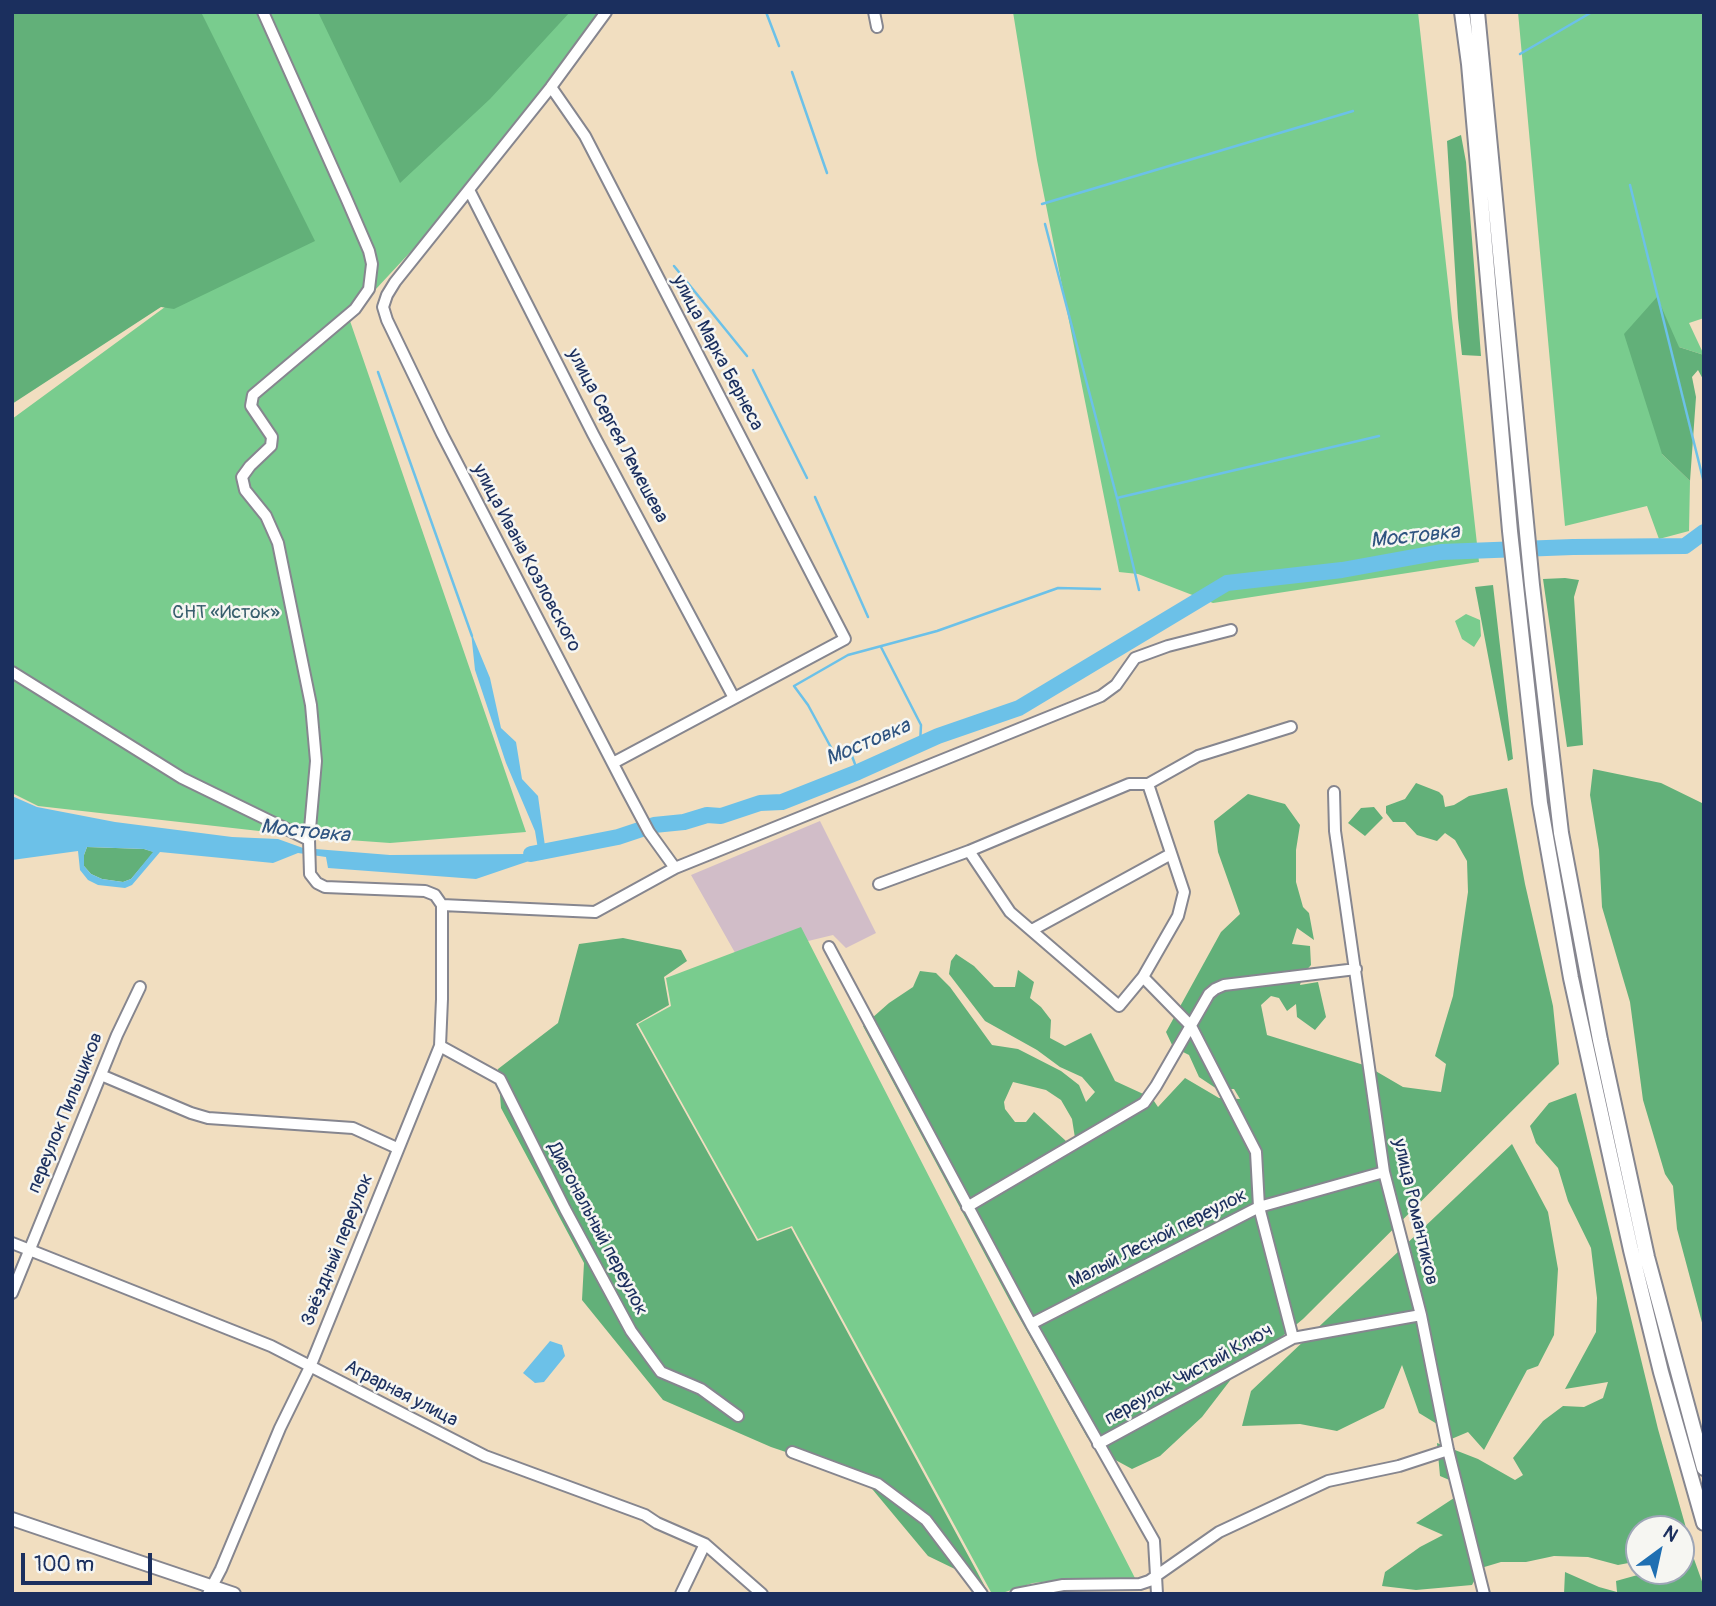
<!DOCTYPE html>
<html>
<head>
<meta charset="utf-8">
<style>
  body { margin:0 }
  #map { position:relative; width:1716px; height:1606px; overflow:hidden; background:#f1dec0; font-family:Pangolin,sans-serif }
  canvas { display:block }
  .frame { position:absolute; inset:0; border:14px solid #1b2f5e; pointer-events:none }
  .north { position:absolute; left:1625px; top:1515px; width:70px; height:70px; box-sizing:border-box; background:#f6f6f2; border:2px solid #9ea6b7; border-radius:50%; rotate:33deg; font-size:19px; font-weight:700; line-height:28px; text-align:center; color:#1b2f5e }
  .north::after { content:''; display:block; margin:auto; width:24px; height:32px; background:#1f6fb2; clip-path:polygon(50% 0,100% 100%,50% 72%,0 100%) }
  .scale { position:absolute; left:21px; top:1553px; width:131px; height:32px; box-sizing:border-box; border:4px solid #1b2f5e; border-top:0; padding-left:9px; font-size:21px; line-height:24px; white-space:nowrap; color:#1b2f5e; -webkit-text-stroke:5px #f6f6f2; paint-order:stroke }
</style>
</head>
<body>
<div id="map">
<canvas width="1716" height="1606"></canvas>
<div class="frame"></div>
<div class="north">N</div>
<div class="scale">100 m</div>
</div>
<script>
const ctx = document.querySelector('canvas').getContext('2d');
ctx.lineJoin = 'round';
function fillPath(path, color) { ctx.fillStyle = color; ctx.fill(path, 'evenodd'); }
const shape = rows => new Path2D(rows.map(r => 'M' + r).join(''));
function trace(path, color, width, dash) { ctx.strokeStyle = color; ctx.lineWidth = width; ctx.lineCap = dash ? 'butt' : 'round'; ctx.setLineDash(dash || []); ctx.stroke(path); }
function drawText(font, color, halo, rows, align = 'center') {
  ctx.font = font + ' Pangolin,sans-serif'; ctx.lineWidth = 5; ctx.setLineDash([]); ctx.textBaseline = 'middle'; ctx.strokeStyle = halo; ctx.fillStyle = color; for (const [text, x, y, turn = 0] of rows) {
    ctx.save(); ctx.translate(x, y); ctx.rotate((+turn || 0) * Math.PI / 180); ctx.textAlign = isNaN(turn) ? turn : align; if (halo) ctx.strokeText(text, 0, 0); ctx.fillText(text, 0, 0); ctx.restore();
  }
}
fillPath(shape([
  [820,821,876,933,846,948,833,935,738,958,691,875]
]), '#d1bdc8');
fillPath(shape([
  [167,12,601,12,556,76,442,218,349,318,526,832,390,843,321,838,38,806,12,793,12,419,165,307],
  [1013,12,1418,12,1479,562,1213,603,1138,574,1119,572,1037,160],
  [1518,12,1704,12,1704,318,1689,323,1704,355,1679,347,1662,454,1690,481,1689,531,1659,539,1647,506,1565,526],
  [1466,614,1480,620,1481,636,1474,647,1462,639,1455,621],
  [801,927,1136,1580,1069,1579,1033,1583,999,1594,992,1594,792,1226,758,1239,638,1024,671,1006,666,978]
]), '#79cc8e');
fillPath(shape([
  [12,12,201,12,315,241,174,309,161,307,12,404],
  [318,12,570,12,490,99,400,183],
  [1461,135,1466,162,1481,356,1462,355,1458,318,1447,141],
  [1657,297,1679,347,1704,355,1704,381,1698,370,1692,377,1696,397,1690,481,1662,454,1624,334],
  [1565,578,1579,580,1574,597,1583,745,1567,747,1543,579],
  [1493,585,1513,759,1508,761,1475,587],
  [1593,769,1661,783,1704,804,1704,1330,1677,1229,1673,1186,1665,1174,1643,1100,1630,1002,1602,907,1599,850,1590,795],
  [1416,783,1439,792,1443,796,1445,807,1454,805,1469,796,1507,788,1525,884,1553,1006,1559,1064,1303,1319,1232,1378,1202,1417,1160,1456,1132,1469,1097,1450,1087,1437,1012,1305,863,1026,889,1003,913,987,920,971,936,973,950,987,992,1045,1018,1049,1061,1071,1079,1085,1086,1102,1095,1092,1082,1077,1060,1067,1037,1050,985,1021,949,974,951,961,956,954,974,966,994,987,1015,987,1018,970,1034,982,1030,998,1041,1007,1051,1020,1050,1038,1065,1046,1091,1033,1115,1081,1152,1098,1158,1107,1185,1078,1219,1098,1240,1099,1234,1089,1217,1089,1199,1077,1189,1055,1173,1047,1166,1032,1221,932,1240,914,1218,852,1214,821,1248,794,1285,804,1300,825,1296,850,1296,882,1303,907,1309,913,1314,940,1297,928,1292,944,1310,946,1311,965,1303,974,1300,985,1318,982,1326,1017,1315,1030,1297,1017,1296,1004,1287,1011,1279,998,1271,996,1261,1005,1267,1035,1367,1066,1403,1087,1441,1092,1446,1064,1435,1056,1453,996,1468,892,1467,861,1455,840,1445,833,1437,841,1417,835,1405,822,1393,822,1386,813,1386,806,1405,799],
  [1013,1082,1046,1090,1061,1100,1072,1119,1075,1138,1066,1141,1034,1112,1026,1122,1015,1122,1005,1109,1004,1102],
  [1374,807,1383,818,1365,836,1348,823,1361,808],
  [87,847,144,849,154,852,131,879,123,882,102,879,91,874,84,866,84,855],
  [623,938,681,950,687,961,664,977,669,1005,636,1024,757,1241,791,1228,989,1594,973,1592,959,1571,928,1556,863,1478,771,1447,663,1400,582,1300,584,1263,501,1108,498,1069,558,1023,579,944],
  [1576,1093,1658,1429,1692,1549,1681,1551,1681,1529,1639,1529,1639,1561,1618,1565,1588,1557,1554,1556,1526,1562,1501,1562,1481,1568,1472,1585,1416,1590,1382,1586,1385,1572,1420,1547,1443,1535,1416,1523,1460,1494,1461,1485,1440,1476,1437,1443,1478,1459,1515,1480,1523,1475,1513,1458,1543,1421,1563,1406,1584,1407,1603,1398,1608,1382,1565,1389,1596,1332,1597,1298,1591,1248,1568,1201,1558,1168,1536,1143,1530,1126,1549,1103],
  [1512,1144,1548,1212,1558,1269,1554,1335,1538,1366,1527,1370,1484,1450,1468,1432,1449,1440,1437,1424,1419,1413,1402,1365,1384,1408,1337,1431,1300,1424,1242,1426,1251,1391],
  [1694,1559,1704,1587,1704,1594,1564,1594,1565,1572,1599,1587,1617,1592,1616,1581,1652,1571,1681,1571,1681,1563]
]), '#62b079');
fillPath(shape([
  [471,632,490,678,501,728,516,742,522,779,538,796,545,846,552,850,544,859,529,861,476,879,328,868,326,857,298,853,273,863,160,852,132,885,125,888,98,885,88,880,80,870,78,851,12,860,12,796,37,807,115,822,232,837,278,839,303,848,390,855,526,854,538,849,535,831,506,763,475,670],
  [87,847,144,849,153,852,131,879,123,882,102,879,91,874,84,866,84,855],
  [550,1341,562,1345,565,1356,544,1382,535,1383,523,1373]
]), '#6cc1e8');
trace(shape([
  [766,12,779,46],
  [1520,54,1592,12],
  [792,72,827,173],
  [1630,185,1704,483],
  [1042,204,1353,111],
  [1045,224,1117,498],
  [674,266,747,356],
  [753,370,807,478],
  [378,372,472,636],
  [815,497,868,617],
  [1139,590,1117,498,1379,436],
  [881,647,921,725,920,744],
  [858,772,850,751,834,753,808,705,794,686,848,655,937,631,1058,588,1100,589]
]), '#6cc1e8', 2.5);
trace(shape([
  [531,854,618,837,654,825,684,822,707,815,721,816,760,803,782,802,858,772,938,736,1019,708,1227,583,1342,570,1441,552,1573,547,1685,546,1704,532]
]), '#6cc1e8', 16);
const minor = shape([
  [263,12,347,200,369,251,372,264,369,289,355,309,253,395,251,406,272,437,271,446,250,466,242,477,245,490,266,516,278,543,311,705,316,761,309,840,310,874,317,883,325,887,425,891,435,895,442,905],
  [606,12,551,87,395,282,387,295,383,307,387,320,442,434,625,787,649,832,675,868],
  [874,12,877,27],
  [551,87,585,136,845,639,613,763],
  [469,190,593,434,734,698],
  [12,672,182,778,309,840],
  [1334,792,1335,831,1384,1172,1421,1315,1448,1450,1484,1594],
  [969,851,1010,912,1119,1006,1143,977,1178,916,1184,892,1148,784],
  [879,884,969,851,1129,784,1148,784,1198,756,1291,727],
  [442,905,595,912,675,868,1101,696,1116,685,1135,658,1168,646,1231,630],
  [1032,930,1171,854],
  [829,947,1031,1324,1154,1541,1156,1576,1149,1581,1140,1584,1063,1585,1016,1594],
  [1143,977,1191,1026,1256,1152,1259,1207,1293,1338],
  [440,1046,500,1079,565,1209,631,1331,661,1372,701,1389,738,1416],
  [101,1075,191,1113,208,1118,353,1128,397,1148],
  [967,1207,1144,1103,1156,1086,1209,994,1215,989,1224,985,1356,969],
  [12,1243,271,1346,485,1456,645,1515,657,1523,705,1544,762,1594],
  [12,1293,117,1035,140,987],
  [1031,1324,1259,1207,1384,1172],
  [1098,1444,1293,1338,1421,1315],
  [792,1452,878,1484,926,1520,982,1594],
  [208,1594,221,1569,280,1428,310,1367,440,1046,442,999,442,905],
  [681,1594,705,1544],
  [1157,1594,1156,1576,1219,1532,1328,1481,1399,1466,1448,1450]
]);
const major = shape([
  [12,1519,234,1594]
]);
const highway = shape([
  [1462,12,1469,64,1510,531,1540,803,1571,978,1631,1250,1661,1372,1704,1523],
  [1477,12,1532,585,1561,833,1600,1040,1647,1257,1704,1468]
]);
trace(minor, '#86868f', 14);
trace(major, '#86868f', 16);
trace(highway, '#86868f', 18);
trace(minor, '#fff', 10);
trace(major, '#fff', 12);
trace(highway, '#fff', 14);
drawText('19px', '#1b2f5e', '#f6f6f2', [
  ["улица Марка Бернеса",717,353,62],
  ["улица Сергея Лемешева",617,436,62],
  ["улица Ивана Козловского",526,558,62],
  ["переулок Пильщиков",66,1113,-68],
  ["улица Романтиков",1415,1212,77],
  ["Диагональный переулок",597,1229,62],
  ["Малый Лесной переулок",1158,1239,-27],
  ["Звёздный переулок",338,1250,-68],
  ["переулок Чистый Ключ",1189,1375,-29],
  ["Аграрная улица",401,1394,27]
]);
drawText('19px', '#375e6c', '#f6f6f2', [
  ["СНТ «Исток»",226,613]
]);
drawText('italic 21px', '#2f5480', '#f6f6f2', [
  ["Мостовка",1415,537,-6],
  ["Мостовка",868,743,-23],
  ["Мостовка",305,832,6]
]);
</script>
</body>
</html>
